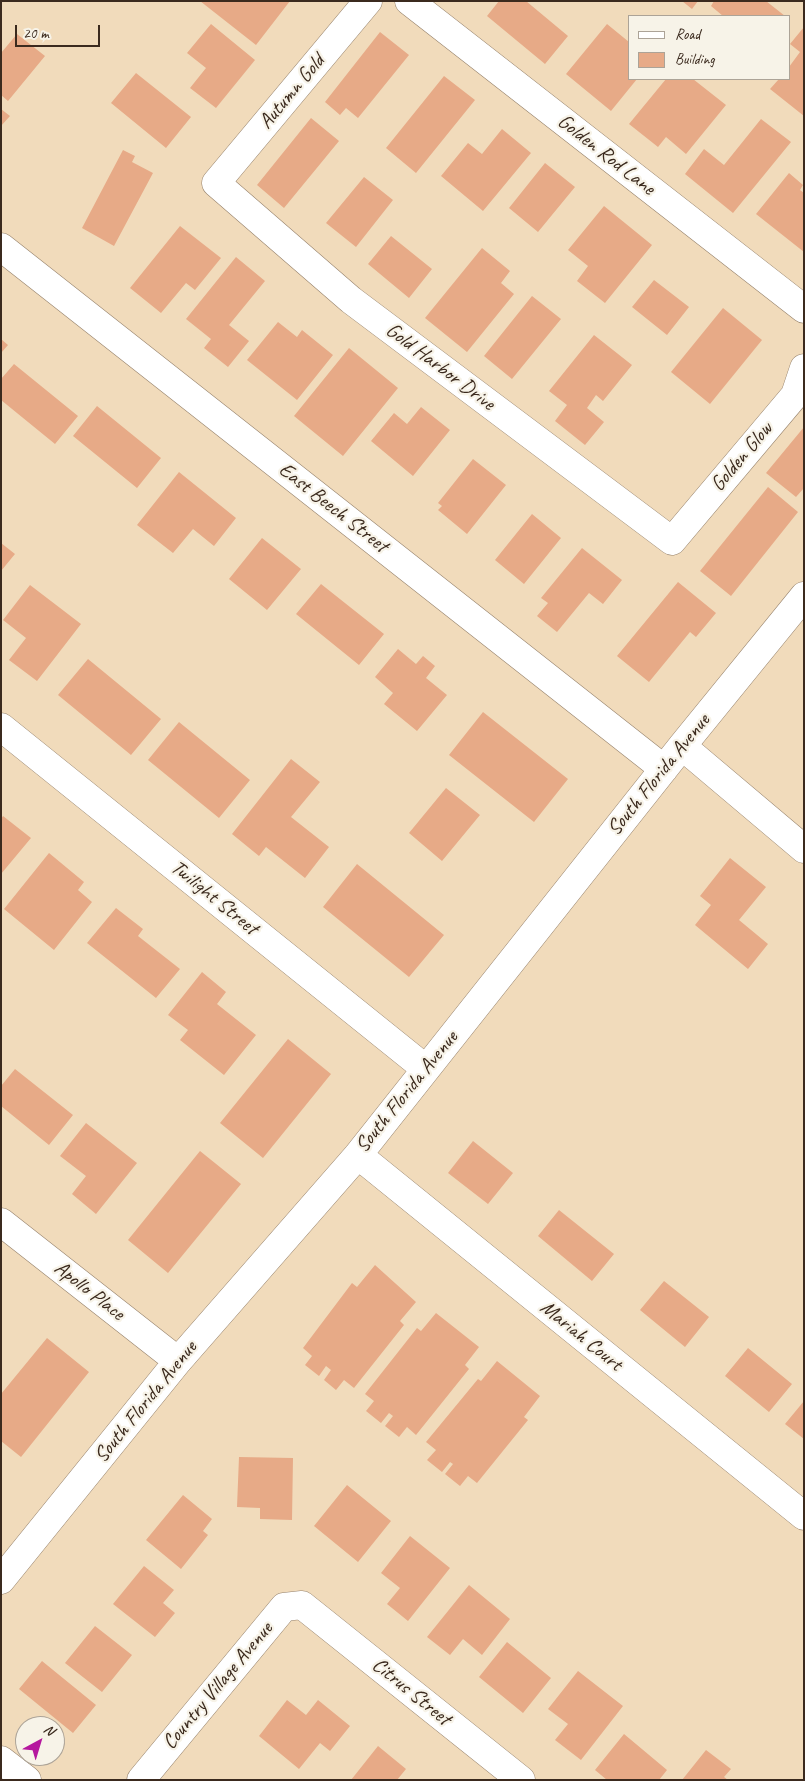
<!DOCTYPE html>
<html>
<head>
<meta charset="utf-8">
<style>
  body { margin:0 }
  #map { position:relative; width:805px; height:1781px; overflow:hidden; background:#f1dbbb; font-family:Caveat,sans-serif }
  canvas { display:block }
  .frame { position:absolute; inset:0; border:2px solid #3b2a1e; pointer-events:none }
  .legend { position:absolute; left:628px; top:15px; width:162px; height:65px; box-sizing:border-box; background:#f7f3e8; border:1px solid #aca397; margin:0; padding:6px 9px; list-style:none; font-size:15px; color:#3b2a1e }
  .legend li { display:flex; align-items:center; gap:10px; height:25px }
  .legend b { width:25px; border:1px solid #aca397 }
  .north { position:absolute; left:15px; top:1716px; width:50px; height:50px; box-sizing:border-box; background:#f7f3e8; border:1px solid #aca397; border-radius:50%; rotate:39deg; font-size:14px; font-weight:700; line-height:20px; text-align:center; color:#3b2a1e }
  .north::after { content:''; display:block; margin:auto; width:18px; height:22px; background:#b5179e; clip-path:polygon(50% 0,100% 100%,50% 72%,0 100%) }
  .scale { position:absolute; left:15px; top:25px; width:85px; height:22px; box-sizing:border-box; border:2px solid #3b2a1e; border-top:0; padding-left:6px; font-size:15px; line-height:18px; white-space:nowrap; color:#3b2a1e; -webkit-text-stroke:4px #f7f3e8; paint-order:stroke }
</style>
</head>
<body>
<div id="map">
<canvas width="805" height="1781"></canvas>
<div class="frame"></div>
<ul class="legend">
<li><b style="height:6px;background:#fff"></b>Road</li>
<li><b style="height:14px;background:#e7aa87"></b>Building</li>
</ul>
<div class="north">N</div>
<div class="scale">20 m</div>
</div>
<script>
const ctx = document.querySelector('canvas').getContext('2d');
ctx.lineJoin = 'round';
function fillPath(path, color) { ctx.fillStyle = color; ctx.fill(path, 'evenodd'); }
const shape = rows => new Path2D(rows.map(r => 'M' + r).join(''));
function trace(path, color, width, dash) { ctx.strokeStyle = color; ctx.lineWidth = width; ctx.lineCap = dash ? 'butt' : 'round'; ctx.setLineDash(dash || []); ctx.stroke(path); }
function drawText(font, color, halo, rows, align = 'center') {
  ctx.font = font + ' Caveat,sans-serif'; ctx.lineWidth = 4.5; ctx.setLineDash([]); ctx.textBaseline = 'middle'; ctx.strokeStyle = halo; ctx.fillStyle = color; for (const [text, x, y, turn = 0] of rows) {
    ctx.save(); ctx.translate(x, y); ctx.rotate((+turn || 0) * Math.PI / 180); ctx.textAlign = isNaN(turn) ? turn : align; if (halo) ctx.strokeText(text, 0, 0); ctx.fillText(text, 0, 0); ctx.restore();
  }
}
fillPath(shape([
  [200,1,290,1,256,45],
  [499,1,526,1,568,36,545,64,487,16],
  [682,1,698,1,692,9],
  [714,1,766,1,785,16,723,16,711,6],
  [211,24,255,60,216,108,190,88,206,68,187,53],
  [607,24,629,42,629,79,637,79,611,111,566,74],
  [804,27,804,116,770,89,779,79,789,79,789,67,800,52,790,44],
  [380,32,409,55,358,118,346,108,340,115,325,102],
  [17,34,45,56,8,101,1,95,1,53],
  [136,73,191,117,166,148,111,103],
  [444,76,475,100,416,173,386,148],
  [666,79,693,79,726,105,686,154,666,137,658,147,629,124],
  [1,109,10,116,1,126],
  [311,118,339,141,284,208,257,185],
  [761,119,791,142,733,213,685,174,704,149,724,165],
  [502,129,531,153,483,211,441,176,468,143,482,154],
  [123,150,135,156,132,162,153,173,114,246,82,228],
  [545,163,575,187,538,232,509,208],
  [789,173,803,185,800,190,804,193,804,252,756,214],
  [364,177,393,200,356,247,326,223],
  [604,206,652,245,605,303,577,281,588,266,568,250],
  [180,226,221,258,195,290,186,283,161,313,130,288],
  [391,236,432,269,409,298,368,264],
  [482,248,510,271,501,283,514,294,467,352,425,318],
  [236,257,265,281,229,325,249,341,228,367,204,348,211,339,186,319],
  [654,280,689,307,667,335,632,307],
  [532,296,561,319,512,379,484,356],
  [723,308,762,340,710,404,671,372],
  [278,322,297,337,302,330,333,355,297,400,247,360],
  [594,335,632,365,603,401,596,395,587,408,604,422,585,445,555,421,567,405,549,391],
  [1,339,8,345,1,353],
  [349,348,398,388,343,456,294,416],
  [14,364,78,416,55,444,1,400,1,379],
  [97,406,161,458,137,488,73,436],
  [421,407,450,430,413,476,371,441,394,413,407,424],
  [804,427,804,488,796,497,766,473],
  [473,459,506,485,467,534,438,510,442,506,438,503],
  [179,472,236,518,214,546,193,529,173,553,137,525],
  [768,487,798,512,731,596,700,571],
  [532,514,561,538,524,584,495,560],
  [262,538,301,569,267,610,229,579],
  [1,543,15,554,1,571],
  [582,548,622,580,603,604,589,593,557,632,537,616,548,603,541,598],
  [678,582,716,613,696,637,690,632,649,682,617,656],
  [321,584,384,634,359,665,296,614],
  [30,585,81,624,37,681,9,660,26,638,3,620],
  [398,649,416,664,423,656,435,666,426,678,447,695,417,731,384,704,393,693,375,677],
  [88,659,161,719,131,755,58,695],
  [483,712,568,779,534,822,449,755],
  [179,722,250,780,219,818,148,760],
  [291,759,320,782,291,817,329,847,305,878,266,847,259,856,232,834],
  [446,788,480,815,442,861,409,833],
  [3,816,31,838,1,874,1,819],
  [49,853,84,882,78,890,92,902,54,950,4,909],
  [730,858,766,887,739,920,768,944,748,969,695,925,711,905,700,896],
  [357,864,444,935,409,977,323,907],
  [116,908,143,929,138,936,180,969,156,998,87,943],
  [202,972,226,992,217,1004,256,1035,224,1075,180,1040,188,1030,168,1015],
  [288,1039,331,1074,263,1158,220,1123],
  [15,1069,73,1115,49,1145,1,1106,1,1086],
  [86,1123,137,1163,96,1214,72,1194,86,1176,60,1156],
  [473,1141,513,1173,488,1204,448,1173],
  [200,1151,241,1184,168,1273,128,1240],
  [559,1210,614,1254,592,1281,538,1236],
  [375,1265,416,1302,400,1321,404,1325,354,1388,344,1380,336,1390,324,1380,331,1370,326,1366,319,1376,305,1365,312,1356,303,1348,352,1283,357,1287],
  [664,1281,709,1317,685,1347,640,1310],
  [436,1313,479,1347,465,1365,469,1369,416,1435,407,1427,399,1437,385,1426,393,1416,389,1413,381,1423,366,1411,374,1401,365,1394,417,1328,421,1331],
  [47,1338,89,1372,21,1457,1,1441,1,1394],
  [748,1348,792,1384,769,1412,725,1376],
  [497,1361,540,1396,524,1417,528,1420,477,1483,468,1476,460,1486,445,1474,453,1464,450,1462,442,1472,427,1460,436,1450,426,1442,478,1379,481,1381],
  [804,1401,804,1439,785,1424],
  [239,1457,293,1458,292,1520,260,1519,260,1508,237,1507],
  [347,1485,391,1521,358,1562,314,1526],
  [183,1495,212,1519,203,1531,208,1535,181,1569,146,1540],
  [410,1536,450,1568,408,1621,387,1604,400,1588,381,1573],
  [144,1566,174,1590,163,1603,175,1613,155,1637,113,1604],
  [469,1585,510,1619,482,1655,463,1639,450,1655,427,1637],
  [95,1626,132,1655,102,1692,65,1663],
  [507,1642,551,1678,523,1713,479,1677],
  [42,1661,96,1705,73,1733,19,1689],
  [578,1671,623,1706,581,1760,555,1740,568,1724,548,1709],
  [287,1700,306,1715,318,1700,350,1726,330,1751,320,1743,299,1769,259,1736],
  [624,1734,667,1770,659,1780,607,1780,595,1770],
  [378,1746,406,1769,397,1780,351,1780],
  [706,1750,731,1769,724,1777,728,1780,682,1780]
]), '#e7aa87');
const minor = shape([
  [368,1,216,183,351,300,672,541,795,395,804,368],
  [409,1,804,309],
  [1,247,664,769],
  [1,727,426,1069],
  [682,746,804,849],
  [358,1155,804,1516],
  [1,1222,178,1361],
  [1,1580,178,1361,358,1155,682,746,804,596],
  [1,1760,27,1780],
  [141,1780,284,1607,302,1605,521,1780]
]);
trace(minor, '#96826c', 29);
trace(minor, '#fff', 28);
drawText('21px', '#3b2a1e', '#f7f3e8', [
  ["Autumn Gold",292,92,-50],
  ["Golden Rod Lane",606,155,38],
  ["Gold Harbor Drive",440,367,37],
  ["Golden Glow",742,457,-50],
  ["East Beech Street",333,508,38],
  ["South Florida Avenue",659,775,-51],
  ["Twilight Street",214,898,39],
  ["South Florida Avenue",407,1092,-51],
  ["Apollo Place",89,1291,38],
  ["Mariah Court",581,1336,39],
  ["South Florida Avenue",146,1402,-51],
  ["Country Village Avenue",218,1686,-50],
  ["Citrus Street",411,1692,39]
]);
</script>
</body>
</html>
